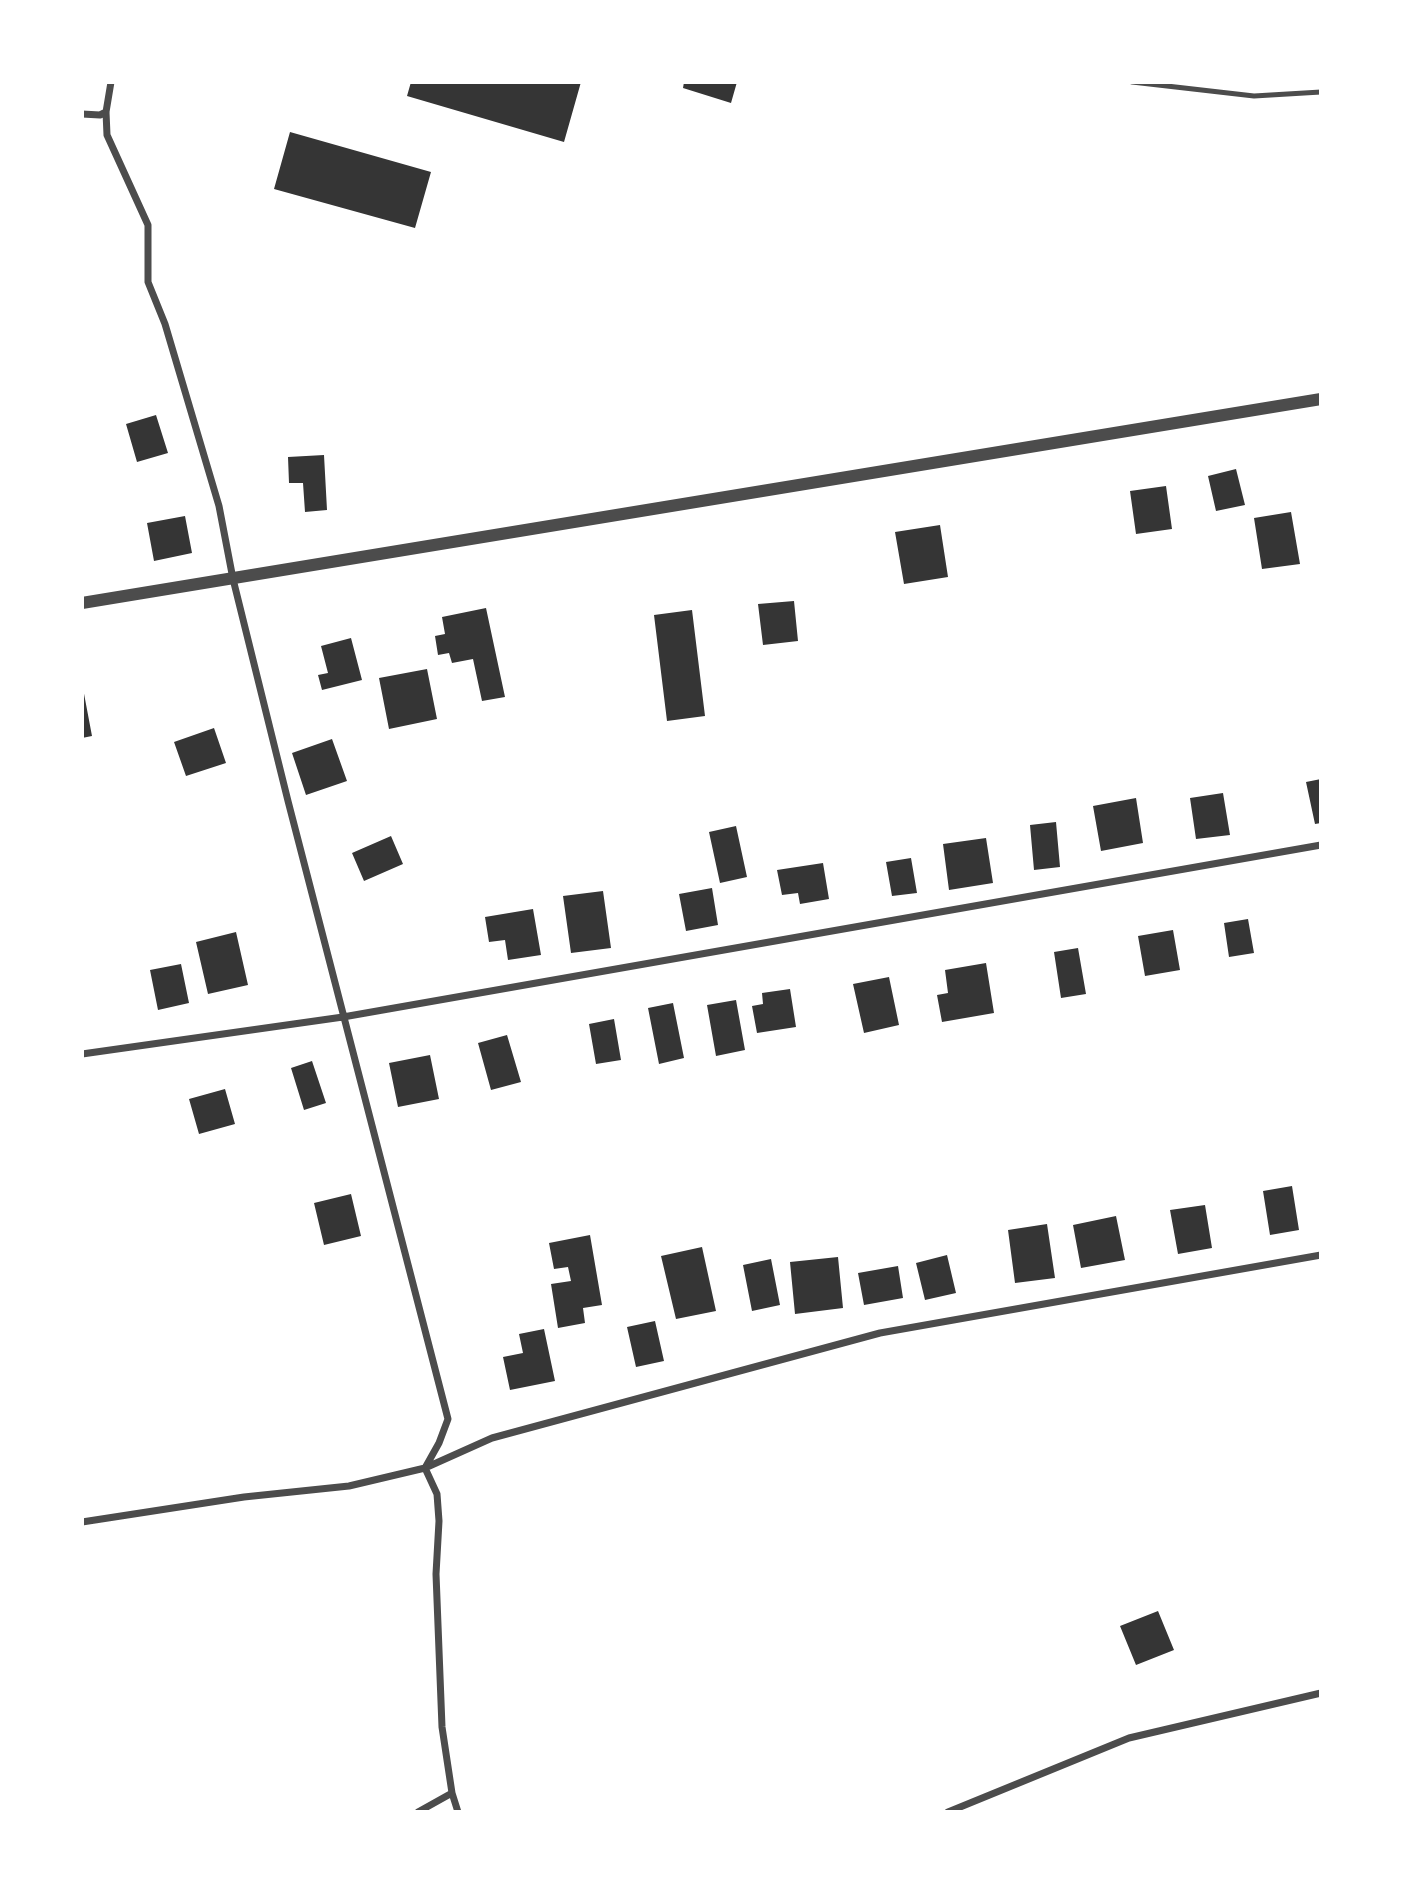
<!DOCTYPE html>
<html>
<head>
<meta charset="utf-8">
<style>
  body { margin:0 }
  #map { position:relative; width:1403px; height:1894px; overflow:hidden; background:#fff; font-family:"Open Sans",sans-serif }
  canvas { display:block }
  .frame { position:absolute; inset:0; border:84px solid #fff; pointer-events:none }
</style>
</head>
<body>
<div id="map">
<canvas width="1403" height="1894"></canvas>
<div class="frame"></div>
</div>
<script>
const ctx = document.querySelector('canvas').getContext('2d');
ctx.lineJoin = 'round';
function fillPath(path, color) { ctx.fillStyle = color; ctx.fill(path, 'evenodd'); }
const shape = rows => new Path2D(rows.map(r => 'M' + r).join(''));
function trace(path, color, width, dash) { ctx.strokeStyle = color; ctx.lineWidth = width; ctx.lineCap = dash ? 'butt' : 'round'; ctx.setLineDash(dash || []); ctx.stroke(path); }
fillPath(shape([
  [411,82,581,82,564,142,407,96],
  [684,82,737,82,731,103,683,88],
  [290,132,431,172,415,228,274,189],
  [156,415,168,453,137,462,126,424],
  [324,455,327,510,305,512,303,483,289,483,288,457],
  [1236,469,1245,505,1216,511,1208,476],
  [1166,486,1172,529,1136,534,1130,491],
  [1291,512,1300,564,1262,569,1254,518],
  [185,516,192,553,154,561,147,523],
  [940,525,948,577,904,584,895,532],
  [794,601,798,641,763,645,758,604],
  [486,608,505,697,482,701,473,659,452,663,449,653,438,655,435,636,445,634,442,617],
  [692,610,705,716,667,721,654,615],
  [351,638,362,680,322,690,318,675,328,673,321,646],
  [427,669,437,719,389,729,379,678],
  [82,683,92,736,82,738],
  [214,728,226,763,186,776,174,742],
  [332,739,347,781,306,795,292,753],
  [1321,779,1321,823,1315,824,1306,782],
  [1223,793,1230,835,1196,839,1190,798],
  [1136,798,1143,843,1101,851,1093,806],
  [1056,822,1060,867,1034,870,1030,825],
  [736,826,747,877,720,883,709,832],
  [391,836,403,864,364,881,352,853],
  [986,838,993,883,949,890,943,844],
  [911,858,917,893,892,896,886,862],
  [823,863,829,899,800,904,798,893,782,895,777,870],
  [712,888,718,925,686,931,679,894],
  [603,891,611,948,571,953,563,896],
  [533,909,541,955,508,960,505,940,489,942,485,917],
  [1248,919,1254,953,1229,957,1224,923],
  [1173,930,1180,970,1145,976,1138,936],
  [236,932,248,985,208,994,196,942],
  [1078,948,1086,994,1061,998,1054,952],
  [986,963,994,1013,942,1022,937,995,948,993,945,970],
  [181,964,189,1003,158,1010,150,970],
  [889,977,899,1025,864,1033,853,984],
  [790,989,796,1027,757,1033,752,1006,763,1004,762,993],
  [736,1000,745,1050,716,1056,707,1005],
  [673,1003,684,1058,659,1064,648,1008],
  [614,1019,621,1060,596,1064,589,1024],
  [507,1035,521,1082,491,1090,478,1043],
  [430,1055,439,1099,398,1107,389,1063],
  [312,1061,326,1103,304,1110,291,1068],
  [225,1089,235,1124,199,1134,189,1099],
  [1292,1186,1299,1230,1270,1235,1263,1191],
  [351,1194,361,1236,324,1245,314,1203],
  [1205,1205,1212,1248,1178,1254,1170,1210],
  [1116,1216,1125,1260,1081,1268,1073,1225],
  [1047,1224,1055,1278,1015,1283,1008,1230],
  [590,1235,602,1305,583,1308,585,1323,558,1328,551,1284,571,1281,568,1267,554,1269,549,1243],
  [702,1247,716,1311,676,1319,661,1256],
  [947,1255,956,1293,925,1300,916,1263],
  [838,1257,843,1308,795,1314,790,1262],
  [771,1259,780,1305,752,1311,743,1265],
  [898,1266,903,1298,864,1305,858,1273],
  [655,1321,664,1361,636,1367,627,1327],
  [544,1329,555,1381,510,1390,503,1357,523,1353,519,1334],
  [1158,1611,1174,1650,1136,1665,1120,1626]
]), '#353535');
trace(shape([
  [1132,82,1254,96,1321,92]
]), '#4c4c4c', 5);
trace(shape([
  [111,82,106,112,107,135,148,225,148,282,165,324,219,506,233,579,288,801,448,1419,439,1443,425,1468,437,1494,439,1521,436,1574,442,1727,452,1793,458,1812],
  [82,114,100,115,106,112],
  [82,1054,343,1017,1321,845],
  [82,1522,244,1497,349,1486,425,1468,492,1438,880,1333,1321,1255],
  [418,1812,452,1793],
  [948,1812,1129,1738,1321,1693]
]), '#4c4c4c', 7);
trace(shape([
  [82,603,1321,399]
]), '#4c4c4c', 12);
</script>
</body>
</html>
